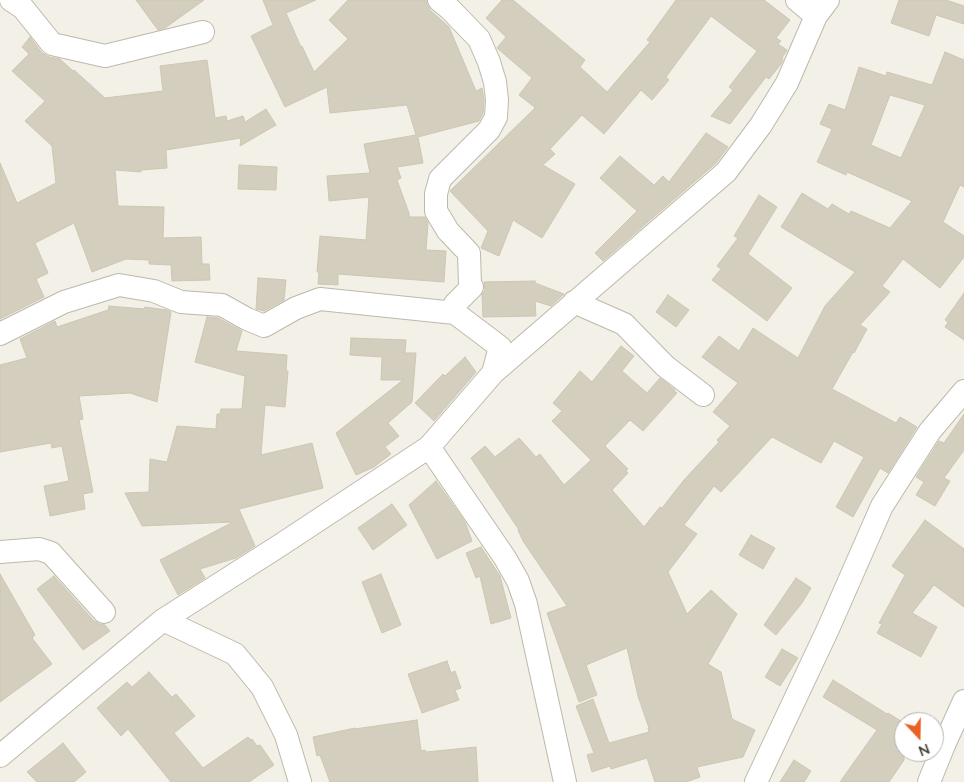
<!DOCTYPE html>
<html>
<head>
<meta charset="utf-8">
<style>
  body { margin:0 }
  #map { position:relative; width:964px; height:782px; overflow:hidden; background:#f2f0e7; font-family:Lato,sans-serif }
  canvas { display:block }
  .north { position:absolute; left:894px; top:712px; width:50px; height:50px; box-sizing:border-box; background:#fff; border:1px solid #b4b3af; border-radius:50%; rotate:159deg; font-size:14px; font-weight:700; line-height:20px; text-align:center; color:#444136 }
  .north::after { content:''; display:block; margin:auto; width:18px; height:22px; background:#eb6125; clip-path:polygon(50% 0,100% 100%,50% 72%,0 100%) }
</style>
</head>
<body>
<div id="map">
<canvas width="964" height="782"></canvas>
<div class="north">N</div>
</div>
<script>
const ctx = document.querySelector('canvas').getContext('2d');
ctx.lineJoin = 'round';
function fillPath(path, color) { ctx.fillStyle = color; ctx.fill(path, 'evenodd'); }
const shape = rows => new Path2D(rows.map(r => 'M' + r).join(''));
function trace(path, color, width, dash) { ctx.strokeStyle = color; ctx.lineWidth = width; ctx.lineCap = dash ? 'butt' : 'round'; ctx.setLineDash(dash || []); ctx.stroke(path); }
const building = shape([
  [136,0,204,0,165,28,158,30,136,0],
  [263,0,316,0,286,13,301,47,302,46,314,72,348,39,329,20,348,0,426,0,427,5,430,10,449,27,476,91,482,88,484,100,483,113,479,121,418,137,423,163,397,167,401,178,397,180,409,213,409,217,425,217,428,223,426,250,446,251,444,282,338,274,338,285,318,284,319,272,317,272,320,236,366,240,369,197,329,201,327,176,370,173,364,144,416,135,407,105,330,113,327,87,285,107,251,36,273,25,263,0],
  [502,0,513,0,585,60,580,67,607,92,650,42,647,40,676,0,764,0,790,20,776,38,781,41,778,44,787,50,782,58,783,59,781,64,769,79,766,77,730,124,711,116,733,90,729,87,757,51,711,16,666,77,669,80,652,100,641,90,604,134,582,115,550,149,555,154,543,165,575,184,542,238,513,220,499,256,481,248,488,231,450,191,535,108,534,107,535,106,533,106,519,95,532,78,497,48,506,37,486,18,502,0],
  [899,0,946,0,964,6,964,24,936,15,929,36,891,23,899,0],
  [30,37,42,53,49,57,60,59,73,71,74,70,105,98,163,91,160,66,207,60,215,118,226,116,227,121,243,116,245,122,266,109,276,125,240,146,241,138,166,150,167,168,141,170,141,172,115,170,118,206,164,207,163,238,201,237,202,264,209,264,210,280,172,281,171,265,149,264,149,260,126,259,92,272,74,223,35,243,48,273,36,279,44,297,0,319,0,163,17,203,56,183,52,146,25,121,45,101,12,71,29,54,22,47,30,37],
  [945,52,964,60,964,187,960,185,943,222,964,236,964,257,940,288,903,259,882,286,890,292,860,325,867,329,854,353,853,352,832,389,896,423,900,417,917,427,888,473,880,468,853,517,836,507,864,457,834,441,821,463,772,437,721,492,714,486,684,525,697,534,668,572,687,614,711,590,737,614,708,664,721,672,732,719,755,730,743,757,697,767,700,777,686,782,655,782,647,758,611,769,610,766,592,772,587,755,594,753,576,706,593,699,609,743,649,732,648,728,649,728,638,696,627,648,586,665,597,695,579,702,547,613,567,606,523,541,518,530,519,530,471,458,485,446,495,457,519,438,536,457,540,454,564,485,591,460,552,421,562,411,553,403,580,371,592,382,621,346,634,356,622,371,647,393,660,378,675,390,674,391,677,393,643,431,630,420,605,446,628,469,626,471,628,473,612,490,644,527,660,507,662,508,684,480,719,442,717,440,730,426,713,412,738,383,702,357,719,336,739,351,753,328,798,358,825,306,855,272,781,227,802,193,828,209,832,204,849,214,851,211,890,228,912,201,847,172,846,175,817,162,832,129,820,124,829,104,845,110,859,67,886,76,887,72,932,85,945,52],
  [890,95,925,105,901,158,871,145,890,95],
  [706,133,728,147,716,163,603,261,595,253,637,211,600,178,620,156,654,185,663,176,669,182,706,133],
  [239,165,277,167,276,190,238,189,239,165],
  [759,195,777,207,748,254,792,288,767,321,712,280,721,269,717,266,738,238,734,236,759,195],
  [258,278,286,280,284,300,264,311,256,309,258,278],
  [535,281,535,283,564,294,551,306,535,301,536,316,483,317,482,294,485,290,484,282,535,281],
  [964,293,964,340,945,327,948,322,945,320,964,293],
  [668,295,689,310,676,327,656,312,668,295],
  [109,306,144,309,145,307,167,310,171,312,157,402,130,393,79,396,83,419,79,420,93,492,83,494,85,509,50,516,44,486,69,481,62,446,52,448,51,443,0,452,0,365,27,358,20,339,55,321,57,327,108,310,109,306],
  [207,317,218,318,242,331,236,351,287,355,286,371,288,371,285,407,265,405,261,455,312,443,323,488,239,509,255,546,236,558,200,569,205,578,178,595,160,560,233,522,142,526,125,493,149,492,150,459,167,462,177,426,216,429,217,414,220,414,221,409,242,409,245,376,195,362,207,317],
  [351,338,406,340,405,353,416,353,412,402,388,423,399,436,385,447,391,454,374,467,356,475,336,433,403,380,381,380,382,357,350,355,351,338],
  [465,357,476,372,434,421,415,403,443,374,445,376,465,357],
  [964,414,964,450,944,478,950,481,935,506,916,495,924,482,916,477,939,441,944,443,964,414],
  [436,481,465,522,472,541,437,559,409,505,436,481],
  [392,504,407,525,373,550,358,528,392,504],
  [925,520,964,549,964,607,934,585,912,613,937,627,921,657,877,633,882,624,879,623,905,575,892,566,925,520],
  [751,535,775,548,763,569,739,555,751,535],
  [481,547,500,576,511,618,491,624,480,576,476,578,466,553,481,547],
  [0,574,35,635,32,638,52,664,0,702,0,574],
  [381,574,401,625,382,633,362,582,381,574],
  [54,576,94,621,99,624,105,625,110,631,83,650,37,589,54,576],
  [796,578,811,588,802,603,776,635,764,625,796,578],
  [782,649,798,658,780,686,765,677,782,649],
  [447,661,451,673,455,671,461,688,455,690,459,700,422,713,408,674,447,661],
  [149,672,172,697,176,694,195,716,174,733,203,768,248,737,251,740,252,739,257,746,260,745,274,765,249,782,171,782,128,729,121,736,97,708,127,682,132,687,149,672],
  [833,680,887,714,888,713,904,723,904,760,889,782,840,782,877,730,823,697,833,680],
  [417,720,421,751,425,750,426,752,476,747,478,782,330,782,320,755,317,756,313,737,355,728,355,729,417,720],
  [63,743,86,772,74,782,37,782,27,772,63,743],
  [794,760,811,771,804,782,780,782,794,760]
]);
fillPath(building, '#d3cebd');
trace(building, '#cdc6b1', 1);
const minor = shape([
  [11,0,23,8,52,44,105,56,203,32],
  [797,0,816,16],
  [574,302,624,324,665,366,703,395],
  [455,313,500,347,493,373],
  [0,334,64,302,119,285,154,291,181,302,222,305,247,319,264,326,296,308,320,299,455,313,455,304,472,287,470,285,469,253,448,231,436,211,436,194,440,179,489,130,496,117,497,100,495,82,489,62,479,39,450,9,439,0],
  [429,447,505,558,518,581,526,604,565,782],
  [0,552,39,549,51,553,104,612],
  [163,620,235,654,262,687,286,735,300,782],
  [0,756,163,620,279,546,429,447,493,373,726,172,761,125,787,83,816,16,828,0],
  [756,782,828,629,882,506,930,431,964,391],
  [929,782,944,745,964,701]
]);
trace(minor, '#bdb9aa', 24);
trace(minor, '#fff', 22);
</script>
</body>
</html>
